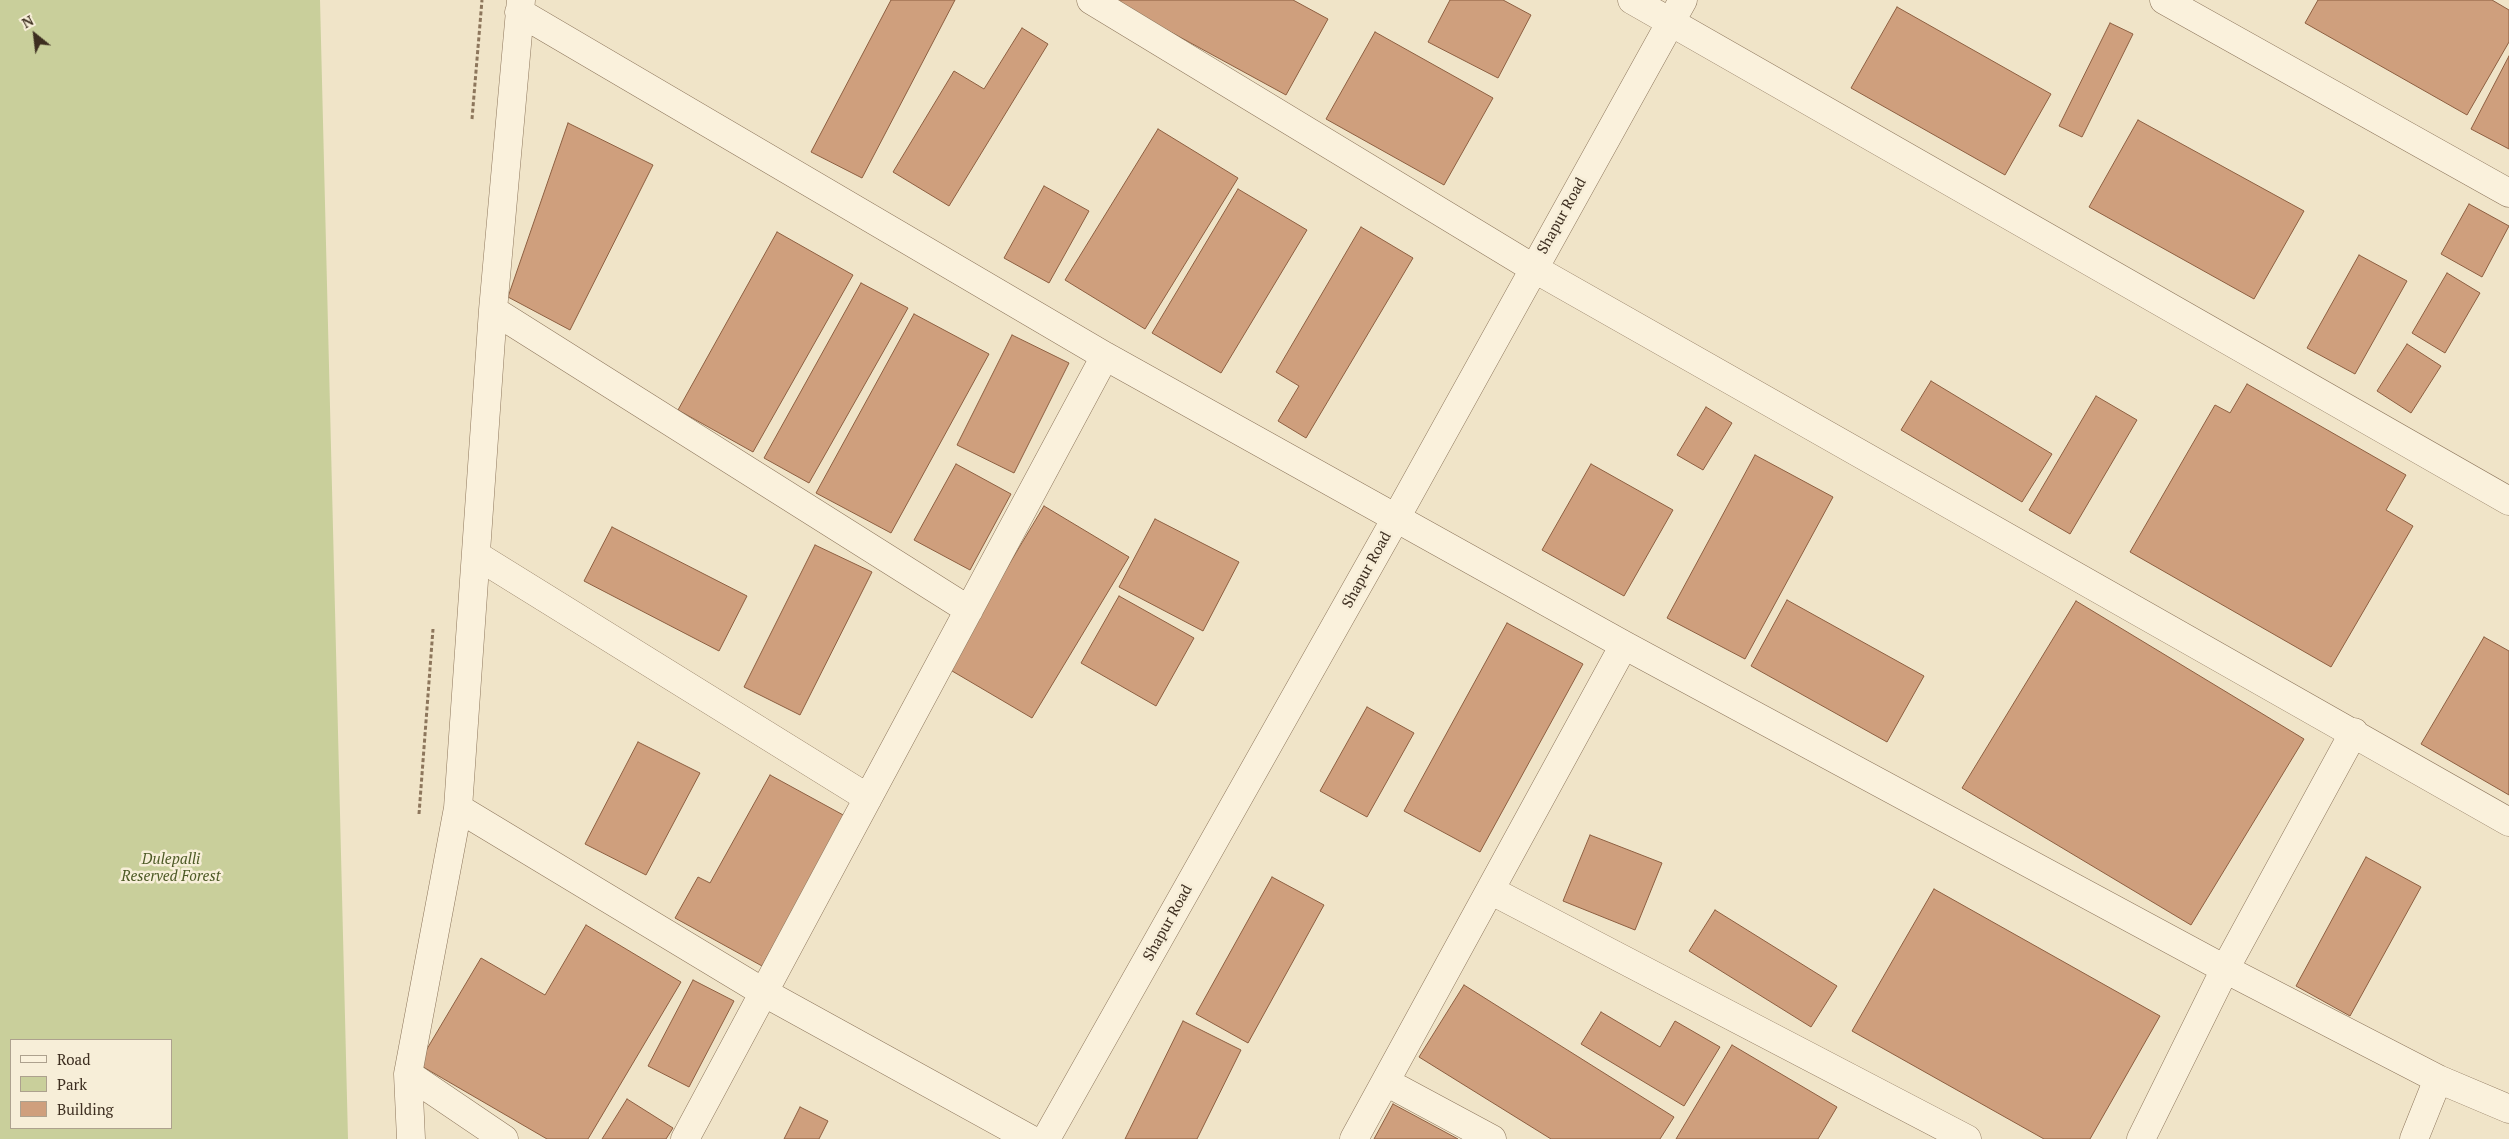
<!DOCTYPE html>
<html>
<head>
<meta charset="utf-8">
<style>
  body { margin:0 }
  #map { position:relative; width:2509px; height:1139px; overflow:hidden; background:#f0e4c8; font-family:"PT Serif",serif }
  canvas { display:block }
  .legend { position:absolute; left:10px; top:1039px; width:162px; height:90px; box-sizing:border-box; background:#f7eed8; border:1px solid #ada18e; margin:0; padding:6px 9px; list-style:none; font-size:15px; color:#3d2e20 }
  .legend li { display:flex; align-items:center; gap:10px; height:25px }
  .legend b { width:25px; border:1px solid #ada18e }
  .north { position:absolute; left:10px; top:10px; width:50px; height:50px; -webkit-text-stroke:4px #f7eed8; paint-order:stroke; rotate:331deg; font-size:14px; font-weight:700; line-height:20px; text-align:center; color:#3d2e20 }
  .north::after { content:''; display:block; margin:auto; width:18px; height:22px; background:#3d2e20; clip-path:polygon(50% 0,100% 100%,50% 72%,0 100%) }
</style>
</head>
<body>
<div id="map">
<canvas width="2509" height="1139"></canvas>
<ul class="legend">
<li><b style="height:6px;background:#faf1dc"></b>Road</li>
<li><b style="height:14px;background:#c9cf9b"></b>Park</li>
<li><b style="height:14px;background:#cf9f7d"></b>Building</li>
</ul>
<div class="north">N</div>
</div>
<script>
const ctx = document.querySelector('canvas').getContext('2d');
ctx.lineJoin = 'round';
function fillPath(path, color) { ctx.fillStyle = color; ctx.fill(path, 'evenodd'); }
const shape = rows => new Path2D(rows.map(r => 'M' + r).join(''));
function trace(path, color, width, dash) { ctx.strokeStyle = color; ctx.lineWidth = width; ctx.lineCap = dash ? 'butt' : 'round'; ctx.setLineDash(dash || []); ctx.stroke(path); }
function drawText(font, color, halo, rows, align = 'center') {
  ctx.font = font + ' "PT Serif",serif'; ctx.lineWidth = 5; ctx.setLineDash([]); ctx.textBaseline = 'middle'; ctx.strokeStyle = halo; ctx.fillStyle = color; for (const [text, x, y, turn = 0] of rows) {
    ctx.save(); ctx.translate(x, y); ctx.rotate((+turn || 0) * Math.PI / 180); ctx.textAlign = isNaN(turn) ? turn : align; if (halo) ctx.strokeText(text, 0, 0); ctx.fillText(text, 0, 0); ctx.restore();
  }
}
fillPath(shape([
  [0,0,320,0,348,1139,0,1139],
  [11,1040,171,1040,171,1128,11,1128]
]), '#c9cf9b');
const building = shape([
  [891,0,955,0,862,178,811,152,891,0],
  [1112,0,1293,0,1328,19,1286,95,1112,0],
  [1450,0,1503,0,1531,15,1498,78,1428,42,1450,0],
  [2318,0,2492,0,2509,10,2509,42,2467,115,2305,23,2318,0],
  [1897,7,2051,94,2005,175,1851,88,1897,7],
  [2110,23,2133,34,2082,137,2059,126,2110,23],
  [1022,28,1048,44,949,206,893,172,954,71,984,89,1022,28],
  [1375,32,1493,98,1444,185,1326,119,1375,32],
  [2509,56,2509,149,2471,129,2509,56],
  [2138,120,2304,211,2254,299,2089,207,2138,120],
  [568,123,653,165,570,330,508,297,568,123],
  [1158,129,1238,178,1145,329,1065,280,1158,129],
  [1044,186,1089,211,1049,283,1004,258,1044,186],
  [1238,189,1307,230,1221,373,1152,333,1238,189],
  [2469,204,2509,226,2482,277,2441,254,2469,204],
  [1361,227,1413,258,1306,438,1278,421,1299,386,1276,372,1361,227],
  [777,232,853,275,753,452,678,410,777,232],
  [2359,255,2407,281,2355,374,2307,348,2359,255],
  [2447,273,2480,293,2445,353,2412,333,2447,273],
  [861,283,908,308,809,483,764,458,861,283],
  [914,314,989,354,891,533,816,493,914,314],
  [1012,335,1069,363,1014,473,957,445,1012,335],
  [2407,344,2441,366,2411,413,2377,391,2407,344],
  [1931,381,2052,454,2022,502,1901,430,1931,381],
  [2247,384,2406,475,2386,510,2413,526,2331,667,2130,552,2215,405,2230,413,2247,384],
  [2096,396,2137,420,2070,534,2029,510,2096,396],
  [1706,407,1732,423,1703,470,1677,455,1706,407],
  [1755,455,1833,497,1745,659,1667,618,1755,455],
  [956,464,1011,494,970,570,914,540,956,464],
  [1591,464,1673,510,1624,596,1542,550,1591,464],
  [1044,506,1129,557,1032,718,947,668,1044,506],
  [1155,519,1239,562,1203,631,1119,587,1155,519],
  [612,527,747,596,719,651,584,581,612,527],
  [815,545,872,572,800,715,744,687,815,545],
  [1119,596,1194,638,1156,706,1081,663,1119,596],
  [1787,600,1924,676,1887,742,1751,666,1787,600],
  [2076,601,2304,739,2191,925,1962,788,2076,601],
  [1507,623,1583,664,1480,852,1404,811,1507,623],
  [2484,637,2509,651,2509,795,2421,744,2484,637],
  [1367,707,1414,733,1367,817,1320,791,1367,707],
  [638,742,700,773,646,875,585,844,638,742],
  [770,775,845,816,762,966,675,918,698,877,710,883,770,775],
  [1590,835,1662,863,1635,930,1563,901,1590,835],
  [2366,857,2421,887,2350,1016,2296,986,2366,857],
  [1272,877,1324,905,1248,1043,1196,1014,1272,877],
  [1934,889,2160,1016,2090,1139,2044,1139,1852,1031,1934,889],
  [1715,910,1837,986,1811,1027,1689,951,1715,910],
  [586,925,681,982,588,1139,547,1139,418,1064,481,958,545,995,586,925],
  [693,980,734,1001,689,1087,648,1066,693,980],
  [1464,985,1674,1117,1660,1139,1551,1139,1419,1057,1464,985],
  [1601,1012,1660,1047,1675,1021,1720,1047,1684,1106,1581,1044,1601,1012],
  [1183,1021,1241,1050,1197,1139,1125,1139,1183,1021],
  [1732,1045,1837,1107,1818,1139,1676,1139,1732,1045],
  [627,1099,673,1128,666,1139,602,1139,627,1099],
  [1393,1104,1458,1139,1374,1139,1393,1104],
  [800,1107,828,1121,819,1139,784,1139,800,1107]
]);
fillPath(building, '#cf9f7d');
trace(building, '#8d5f41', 1);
const minor = shape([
  [1091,0,1533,268,2509,822],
  [1632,0,2509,501],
  [2164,0,2509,193],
  [519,12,1105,356,1624,645,2225,969,2438,1079,2509,1109],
  [493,310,969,610],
  [476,555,868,798],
  [458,808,763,992,1030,1139],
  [1490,890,1967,1139],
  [408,1074,504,1139],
  [1386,1082,1492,1139],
  [411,1139,408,1074,458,808,493,310,521,0],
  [685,1139,1105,356],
  [1046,1139,1396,518,1683,0],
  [1354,1139,1624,645],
  [2141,1139,2225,969,2354,732],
  [2414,1139,2438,1079]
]);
trace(minor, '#8d765c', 29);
trace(shape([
  [472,119,482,0],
  [419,814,433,629]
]), '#8d765c', 3, [4, 2.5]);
trace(minor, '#faf1dc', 28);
drawText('15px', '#3d2e20', '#f7eed8', [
  ["Shapur Road",1562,216,-61],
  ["Shapur Road",1367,570,-61],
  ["Shapur Road",1168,923,-61]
]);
drawText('italic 15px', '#4d5a26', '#f7eed8', [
  ["Dulepalli",171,860],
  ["Reserved Forest",171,877]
]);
</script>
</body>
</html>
